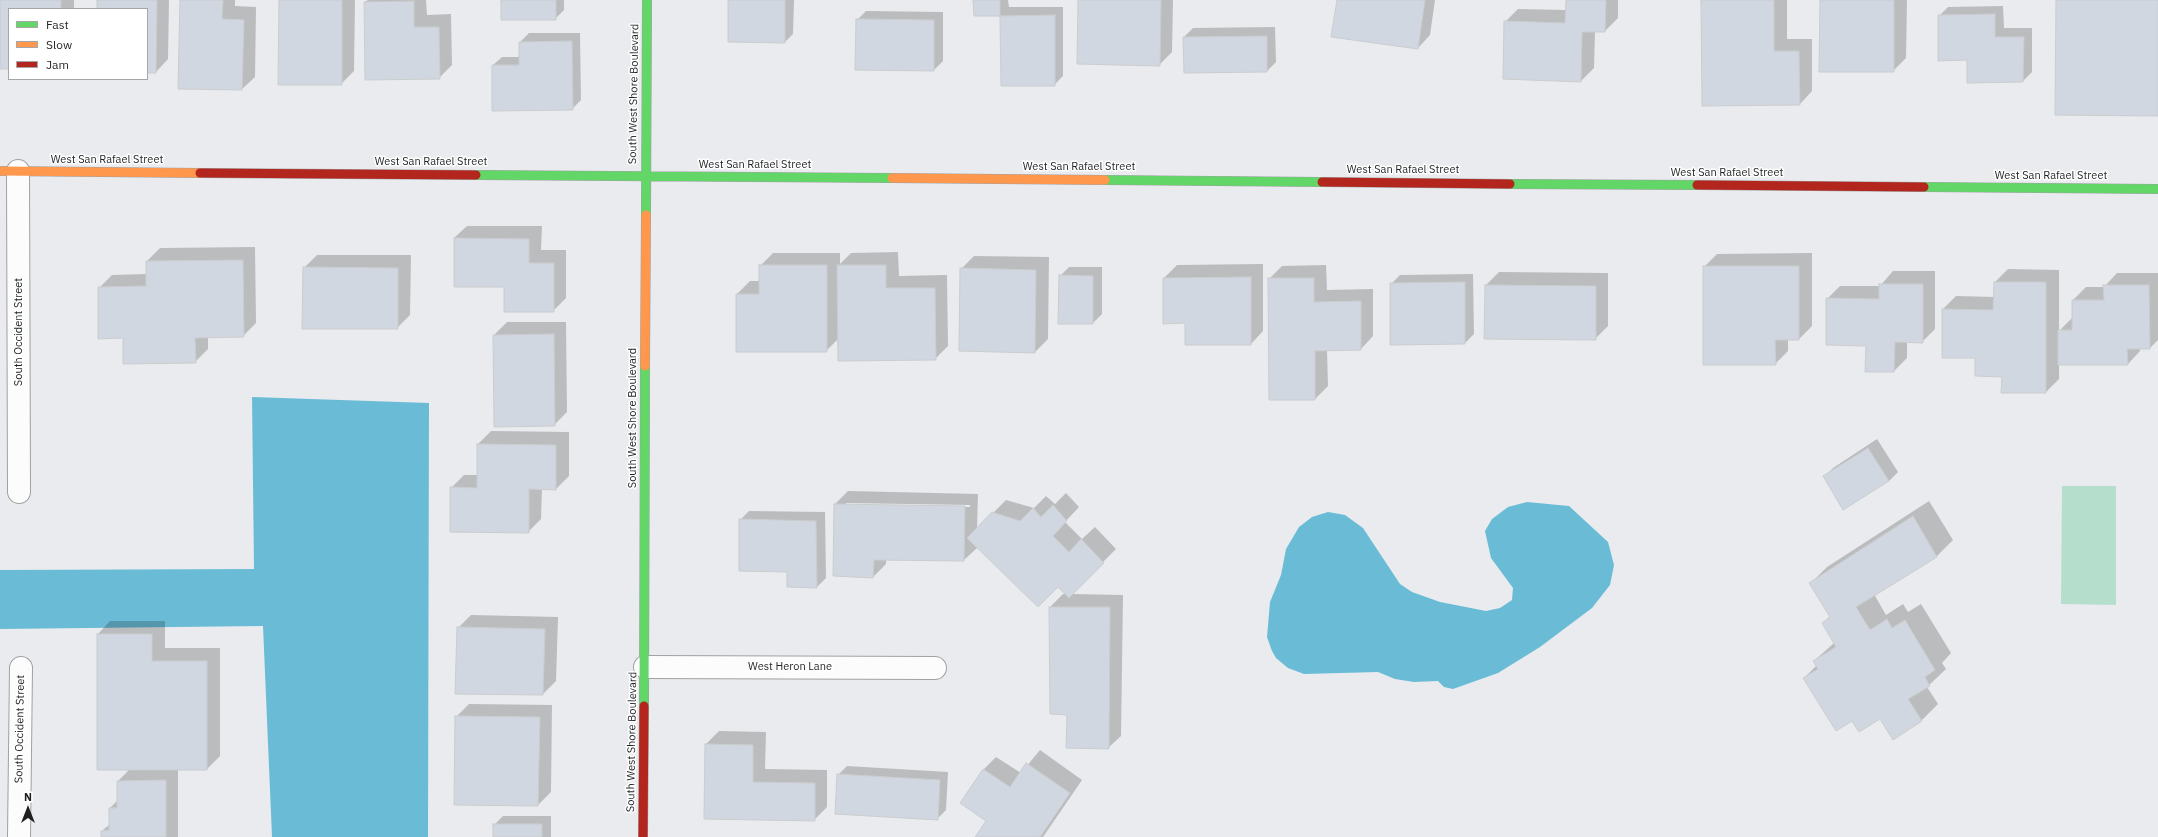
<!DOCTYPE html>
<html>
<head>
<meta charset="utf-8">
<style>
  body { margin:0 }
  #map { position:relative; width:2158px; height:837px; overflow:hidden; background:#e9ebee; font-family:"IBM Plex Sans",sans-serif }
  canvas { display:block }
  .legend { position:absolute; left:8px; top:8px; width:140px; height:72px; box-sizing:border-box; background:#fff; border:1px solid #a5a6a7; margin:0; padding:5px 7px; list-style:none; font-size:12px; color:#1e2022 }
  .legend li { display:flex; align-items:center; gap:8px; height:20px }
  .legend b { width:20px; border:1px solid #a5a6a7 }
  .north { position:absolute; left:8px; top:789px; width:40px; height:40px; -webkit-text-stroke:3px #fff; paint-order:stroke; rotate:0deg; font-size:11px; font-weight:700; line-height:16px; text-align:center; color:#1e2022 }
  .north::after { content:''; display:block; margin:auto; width:14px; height:18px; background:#1e2022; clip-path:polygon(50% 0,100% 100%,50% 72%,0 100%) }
</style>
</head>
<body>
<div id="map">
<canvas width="2158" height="837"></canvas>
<ul class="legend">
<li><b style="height:5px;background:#63d668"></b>Fast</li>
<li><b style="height:5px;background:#ff974d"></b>Slow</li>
<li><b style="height:5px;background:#b3261e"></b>Jam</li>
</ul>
<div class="north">N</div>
</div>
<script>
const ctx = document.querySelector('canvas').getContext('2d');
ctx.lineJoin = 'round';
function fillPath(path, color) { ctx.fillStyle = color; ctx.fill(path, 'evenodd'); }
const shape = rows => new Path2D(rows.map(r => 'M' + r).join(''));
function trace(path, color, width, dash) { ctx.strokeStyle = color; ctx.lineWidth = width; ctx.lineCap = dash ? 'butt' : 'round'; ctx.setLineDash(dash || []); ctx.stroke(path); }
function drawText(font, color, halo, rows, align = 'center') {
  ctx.font = font + ' "IBM Plex Sans",sans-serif'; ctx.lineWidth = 3; ctx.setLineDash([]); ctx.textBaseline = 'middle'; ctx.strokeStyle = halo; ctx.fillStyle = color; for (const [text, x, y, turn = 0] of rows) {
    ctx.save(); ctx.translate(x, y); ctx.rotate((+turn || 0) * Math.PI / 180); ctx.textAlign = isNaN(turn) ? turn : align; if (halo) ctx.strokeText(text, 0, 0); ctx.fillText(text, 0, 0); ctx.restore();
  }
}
fillPath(shape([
  [2062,486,2116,486,2116,605,2061,604]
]), '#b6decc');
fillPath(shape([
  [252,397,429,403,428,837,272,837,263,626,0,629,0,570,254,569],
  [1527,502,1569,506,1608,542,1614,565,1610,585,1592,608,1540,647,1498,673,1453,689,1444,687,1438,681,1414,682,1395,679,1378,672,1304,674,1288,668,1276,658,1272,651,1267,637,1270,602,1281,575,1286,549,1299,527,1312,517,1328,512,1345,515,1363,528,1400,584,1412,592,1440,602,1486,611,1500,608,1512,600,1513,588,1491,558,1485,531,1492,519,1508,507]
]), '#6abcd6');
fillPath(shape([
  [0,0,74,0,74,9,9,9,9,68,0,68],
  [98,0,169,0,168,59,156,72,147,72,147,9,98,9],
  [181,0,235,0,235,6,256,7,255,77,242,89],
  [280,0,355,0,354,71,341,84],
  [368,0,426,0,427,15,451,14,452,65,439,78,365,2],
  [502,0,564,0,564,10,555,19],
  [729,0,794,0,793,34,785,42],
  [974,0,1008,0,1009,7,1063,7,1063,76,1054,85,1002,85,1001,15,975,15],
  [1079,0,1173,0,1172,52,1159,65],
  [1338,0,1435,0,1430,35,1418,48],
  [1567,0,1618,0,1618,18,1605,31,1595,31,1594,68,1581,81,1505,22,1518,9,1566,10],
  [1702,0,1787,0,1787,39,1812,39,1812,91,1800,104],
  [1821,0,1907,0,1906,58,1893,71],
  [2003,6,2004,28,2032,28,2032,72,2023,81,1968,59,1939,16,1948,7],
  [866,11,943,12,943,61,934,70,857,20],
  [1275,27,1276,62,1267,71,1184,37,1193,28],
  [529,33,580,33,581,100,572,109,493,65,502,57,520,57,520,42],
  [467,226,542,226,541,250,566,250,566,298,553,311,505,286,454,238],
  [255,247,256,323,243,336,208,336,208,349,195,362,124,337,99,288,112,275,147,274,147,261,160,248],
  [898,252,899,276,947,275,948,346,935,359,839,338,826,351,737,294,750,281,760,281,760,266,773,253,840,253,840,264,851,253],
  [1812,253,1812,326,1799,339,1788,339,1788,351,1775,364,1704,267,1717,254],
  [317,255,411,255,410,315,397,328,304,268],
  [974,256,1049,257,1048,339,1035,352,961,269],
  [1263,264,1263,331,1251,344,1186,322,1164,278,1177,265],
  [1326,265,1327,290,1373,289,1373,336,1361,349,1327,350,1328,386,1315,399,1269,279,1282,266],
  [1069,267,1102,267,1102,314,1093,323,1060,276],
  [2008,269,2059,270,2059,331,2072,318,2073,300,2086,287,2104,287,2117,273,2158,273,2158,340,2150,348,2140,348,2140,351,2128,364,2059,364,2059,379,2046,392,2002,392,2003,376,1976,357,1943,309,1956,296,1995,297,1995,282],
  [1893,271,1935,271,1935,329,1922,342,1907,341,1907,358,1894,371,1867,345,1827,299,1840,286,1880,286],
  [1499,272,1608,273,1608,326,1595,339,1485,338,1486,285],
  [1473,274,1474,334,1465,343,1391,284,1400,275],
  [507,322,566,322,567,412,554,425,494,335],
  [491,431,569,432,569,476,556,489,542,488,541,519,528,532,451,488,464,475,478,475,478,444],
  [1877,439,1898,472,1889,481,1824,477,1833,468],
  [848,491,978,494,977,529,1006,500,1034,508,1046,496,1055,504,1066,493,1079,507,1065,522,1082,539,1095,527,1116,549,1071,594,1123,595,1121,736,1108,748,1068,714,1050,607,1063,594,1067,594,1058,586,978,547,964,560,886,559,886,564,873,577,835,504],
  [846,503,970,505,970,507,846,505],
  [1929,501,1953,540,1937,556,1874,594,1886,615,1903,604,1908,612,1921,604,1951,653,1942,663,1946,669,1927,687,1938,704,1922,720,1880,717,1853,720,1804,678,1817,665,1814,661,1834,643,1823,623,1830,616,1811,583,1827,567],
  [749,511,825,512,826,578,817,587,788,571,740,520],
  [471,615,558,617,556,681,543,694,458,628],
  [110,621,165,621,165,648,220,648,220,756,207,769,178,769,178,837,102,837,102,831,110,824,110,808,118,800,118,781,130,769,98,634],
  [469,704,552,705,551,792,538,805,455,804,456,717],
  [719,731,766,732,765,769,827,770,827,807,814,820,705,818,706,744],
  [1040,750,1082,780,1043,837,976,837,988,821,984,769,996,757,1021,773],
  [847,766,948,772,946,810,937,819,838,775],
  [503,816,551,816,551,837,494,837,494,825]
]), '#0003');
const building = shape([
  [0,0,61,0,61,9,9,9,9,69,0,69,0,0],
  [97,0,157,0,156,73,147,73,147,9,97,9,97,0],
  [180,0,223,0,222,19,244,20,242,90,178,89,180,0],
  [279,0,342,0,342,85,278,85,279,0],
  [501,0,556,0,556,20,501,20,501,0],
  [728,0,785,0,785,43,728,42,728,0],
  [973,0,1000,0,1000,16,974,16,973,0],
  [1078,0,1161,0,1160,66,1077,64,1078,0],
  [1337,0,1425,0,1418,49,1331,37,1337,0],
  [1566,0,1606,0,1605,32,1582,32,1581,82,1503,79,1504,21,1565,23,1566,0],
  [1701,0,1774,0,1774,51,1799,51,1800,105,1702,106,1701,0],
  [1820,0,1894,0,1894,72,1819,72,1820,0],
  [2056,0,2158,0,2158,116,2055,115,2056,0],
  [414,1,414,27,439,27,440,79,365,80,364,2,414,1],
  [1995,14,1995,37,2024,37,2023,82,1967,83,1967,60,1938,61,1938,15,1995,14],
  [1055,15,1055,86,1001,86,1000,16,1055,15],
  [856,19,934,20,934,71,855,70,856,19],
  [1267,36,1267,72,1184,73,1183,37,1267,36],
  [572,41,573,110,492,111,492,65,519,65,519,42,572,41],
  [454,238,529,239,529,263,554,263,554,312,504,312,504,287,454,287,454,238],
  [243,260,244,337,195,338,196,363,123,364,123,338,98,339,98,287,146,286,146,261,243,260],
  [759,265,827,265,827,352,736,352,736,294,759,294,759,265],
  [837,265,886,265,886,288,935,288,936,360,838,361,837,265],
  [1703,266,1799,266,1799,340,1775,340,1776,365,1703,365,1703,266],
  [303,267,398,268,398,329,302,329,303,267],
  [960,268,1036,270,1035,353,959,351,960,268],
  [1059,275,1093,276,1093,324,1058,324,1059,275],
  [1251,277,1251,345,1185,345,1185,323,1163,324,1163,278,1251,277],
  [1268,278,1314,278,1314,302,1361,301,1361,350,1315,351,1315,400,1269,400,1268,278],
  [1465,282,1465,344,1390,345,1390,283,1465,282],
  [1994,282,2046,282,2046,393,2001,393,2002,377,1975,376,1975,358,1942,358,1942,309,1993,310,1994,282],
  [1879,284,1923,284,1923,343,1895,342,1894,372,1865,372,1866,346,1826,345,1826,298,1879,299,1879,284],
  [1485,285,1596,286,1596,340,1484,339,1485,285],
  [2103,285,2149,285,2150,349,2127,349,2128,365,2058,365,2058,330,2072,330,2072,300,2104,300,2103,285],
  [554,334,555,426,494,427,493,335,554,334],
  [477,444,556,445,556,490,529,489,529,533,450,532,450,487,477,488,477,444],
  [1868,448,1889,481,1843,510,1823,476,1868,448],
  [834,504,965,506,964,561,874,560,873,578,833,576,834,504],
  [1053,505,1067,521,1053,536,1069,552,1081,539,1104,563,1069,598,1058,587,1038,607,967,538,992,512,1020,521,1033,508,1041,517,1053,505],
  [1913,516,1937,557,1856,607,1870,630,1887,619,1892,628,1905,620,1935,670,1925,677,1930,686,1908,699,1922,721,1893,740,1880,719,1859,732,1852,721,1836,731,1803,678,1818,669,1813,661,1836,647,1822,623,1830,617,1809,583,1913,516],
  [739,519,816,521,817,588,787,587,787,572,739,571,739,519],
  [1049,607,1110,607,1109,749,1066,748,1067,715,1050,714,1049,607],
  [457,627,545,629,543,695,455,694,457,627],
  [97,634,152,634,152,661,207,661,207,770,97,770,97,634],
  [455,716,540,717,538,806,454,805,455,716],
  [705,744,753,745,753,782,815,783,815,821,704,819,705,744],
  [1026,763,1070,793,1040,837,975,837,986,821,960,803,983,769,1010,787,1026,763],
  [837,774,940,780,938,820,835,814,837,774],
  [166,780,166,837,101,837,101,831,109,830,109,808,117,808,117,781,166,780],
  [493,824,542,824,542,837,493,837,493,824]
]);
fillPath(building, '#d1d7e1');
trace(building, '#caccce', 1);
const street = shape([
  [18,171,19,492],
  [645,667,935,668],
  [19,837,21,668]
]);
const fast = shape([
  [476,175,892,178],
  [1105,180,1322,182],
  [1510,184,1697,185],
  [1924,187,2158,189],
  [646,215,647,0],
  [644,706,645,366]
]);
const slow = shape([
  [0,171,200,173],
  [892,178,1105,180],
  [645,366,646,215]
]);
const jam = shape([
  [200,173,476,175],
  [1322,182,1510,184],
  [1697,185,1924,187],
  [643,837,644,706]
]);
trace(street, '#9fa1a3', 24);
trace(fast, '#9fa1a3', 10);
trace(slow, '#9fa1a3', 10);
trace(jam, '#9fa1a3', 10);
trace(street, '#fcfcfc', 22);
trace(fast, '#63d668', 9);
trace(slow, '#ff974d', 9);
trace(jam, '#b3261e', 9);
drawText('11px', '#1e2022', '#fff', [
  ["South West Shore Boulevard",634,94,-89],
  ["West San Rafael Street",107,160],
  ["West San Rafael Street",431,162],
  ["West San Rafael Street",755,165],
  ["West San Rafael Street",1079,167],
  ["West San Rafael Street",1403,170],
  ["West San Rafael Street",1727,173],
  ["West San Rafael Street",2051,176],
  ["South Occident Street",19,332,-90],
  ["South West Shore Boulevard",633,418,-90],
  ["West Heron Lane",790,667],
  ["South Occident Street",20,729,-89],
  ["South West Shore Boulevard",632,742,-89]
]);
</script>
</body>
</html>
